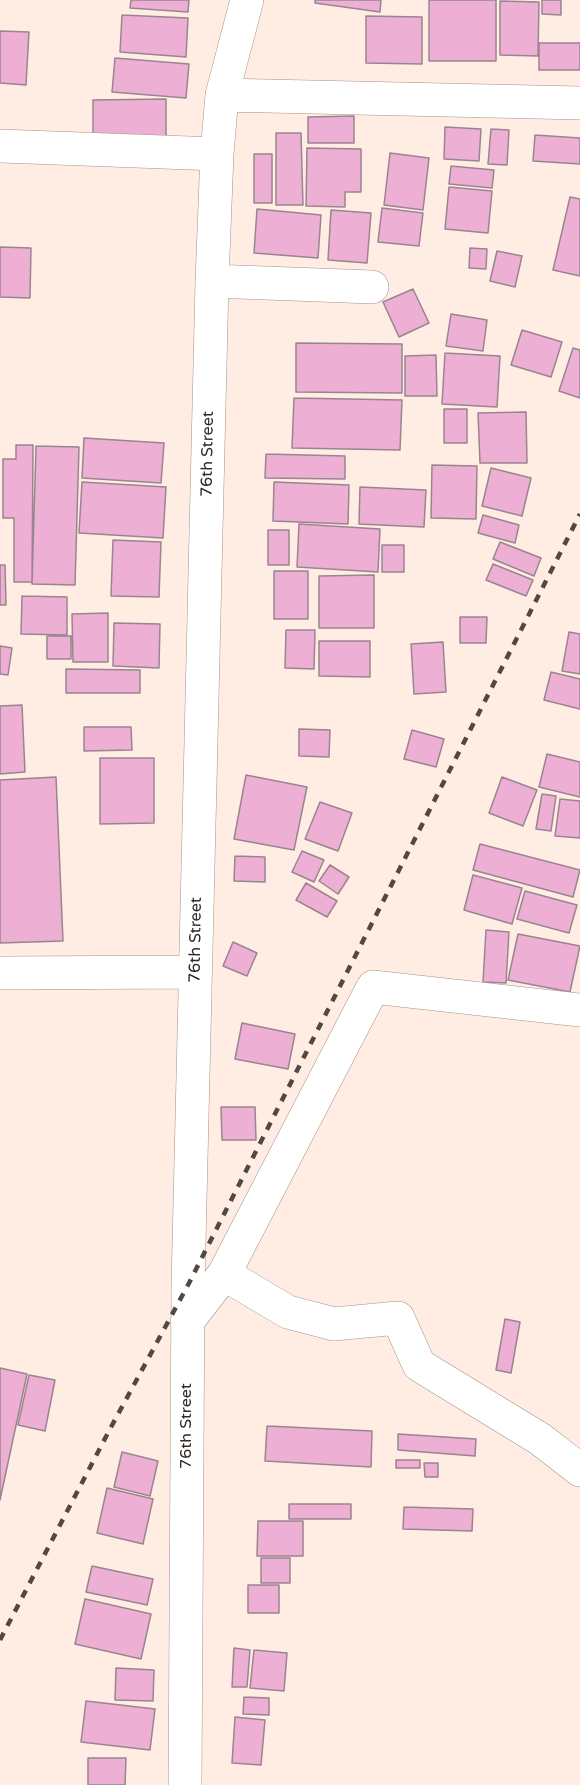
<!DOCTYPE html>
<html>
<head>
<meta charset="utf-8">
<style>
  body { margin:0 }
  canvas { display:block; background:#ffede4 }
</style>
</head>
<body>
<canvas width="580" height="1785"></canvas>
<script>
const ctx = document.querySelector('canvas').getContext('2d');
ctx.lineJoin = 'round';
function fillPath(path, color) { ctx.fillStyle = color; ctx.fill(path, 'evenodd'); }
const shape = rows => new Path2D(rows.map(r => 'M' + r).join(''));
function trace(path, color, width, dash) { ctx.strokeStyle = color; ctx.lineWidth = width; ctx.lineCap = dash ? 'butt' : 'round'; ctx.setLineDash(dash || []); ctx.stroke(path); }
function drawText(font, color, halo, rows, align = 'center') {
  ctx.font = font + ' "Varela Round",sans-serif'; ctx.lineWidth = 6; ctx.setLineDash([]); ctx.textBaseline = 'middle'; ctx.strokeStyle = halo; ctx.fillStyle = color; for (const [text, x, y, turn = 0] of rows) {
    ctx.save(); ctx.translate(x, y); ctx.rotate((+turn || 0) * Math.PI / 180); ctx.textAlign = isNaN(turn) ? turn : align; if (halo) ctx.strokeText(text, 0, 0); ctx.fillText(text, 0, 0); ctx.restore();
  }
}
const building = shape([
  [131,0,189,0,188,12,130,8,131,0],
  [315,0,381,0,380,12,315,3,315,0],
  [429,0,496,0,496,61,429,61,429,0],
  [542,0,561,0,561,15,542,14,542,0],
  [500,1,539,2,538,56,500,55,500,1],
  [122,15,188,18,186,57,120,52,122,15],
  [366,16,422,17,422,64,366,63,366,16],
  [0,31,29,32,26,85,0,83,0,31],
  [539,43,580,43,580,70,539,70,539,43],
  [115,58,189,64,186,98,112,92,115,58],
  [166,99,166,143,93,143,93,100,166,99],
  [354,116,354,143,308,143,308,117,354,116],
  [445,127,481,129,479,161,444,159,445,127],
  [491,129,509,130,507,165,488,164,491,129],
  [276,133,301,133,303,205,276,205,276,133],
  [535,135,580,138,580,164,533,161,535,135],
  [307,148,361,149,361,192,345,192,345,207,306,206,307,148],
  [390,153,429,158,423,210,384,205,390,153],
  [254,154,272,154,272,203,254,203,254,154],
  [451,166,494,170,492,188,449,184,451,166],
  [449,187,492,191,488,233,445,229,449,187],
  [570,197,580,199,580,276,553,270,570,197],
  [382,208,423,213,419,246,378,242,382,208],
  [257,209,321,215,318,258,254,253,257,209],
  [331,210,371,213,367,263,328,260,331,210],
  [0,247,31,248,30,298,0,297,0,247],
  [470,248,487,249,486,269,469,268,470,248],
  [497,251,522,256,515,287,490,281,497,251],
  [413,289,429,323,399,337,383,302,413,289],
  [451,314,487,320,483,351,446,346,451,314],
  [522,330,562,342,551,377,511,365,522,330],
  [296,343,402,344,402,393,296,392,296,343],
  [573,348,580,350,580,398,559,391,573,348],
  [445,353,500,356,497,407,442,404,445,353],
  [436,355,437,396,405,396,405,356,436,355],
  [294,398,402,400,400,450,292,448,294,398],
  [444,409,467,409,467,443,444,443,444,409],
  [526,412,527,463,480,463,478,413,526,412],
  [84,438,164,443,161,483,82,478,84,438],
  [16,445,33,445,32,582,14,582,14,518,3,518,3,459,16,459,16,445],
  [36,446,79,447,75,585,32,584,36,446],
  [266,454,345,456,345,479,265,478,266,454],
  [432,465,477,466,476,519,431,518,432,465],
  [491,468,531,478,522,516,482,506,491,468],
  [82,482,166,487,163,538,79,533,82,482],
  [274,482,349,485,348,524,273,521,274,482],
  [360,487,426,490,424,527,359,524,360,487],
  [483,515,519,525,515,543,478,533,483,515],
  [299,524,380,529,378,572,297,567,299,524],
  [268,530,289,530,289,565,268,565,268,530],
  [113,540,161,542,159,597,111,596,113,540],
  [500,542,541,558,534,576,493,559,500,542],
  [382,545,404,545,404,572,382,572,382,545],
  [493,564,533,580,526,596,486,580,493,564],
  [0,565,5,565,6,605,0,605,0,565],
  [274,571,308,571,308,619,274,619,274,571],
  [374,575,374,628,319,628,319,576,374,575],
  [22,596,67,597,67,635,21,634,22,596],
  [108,613,108,662,73,662,72,614,108,613],
  [460,617,487,617,486,643,460,643,460,617],
  [114,623,160,624,159,668,113,666,114,623],
  [286,630,315,630,314,669,285,668,286,630],
  [569,632,580,634,580,674,562,671,569,632],
  [47,636,71,636,71,659,47,659,47,636],
  [319,641,370,641,370,677,319,676,319,641],
  [443,642,446,692,414,694,411,644,443,642],
  [0,646,12,648,8,675,0,674,0,646],
  [66,669,140,670,140,693,66,693,66,669],
  [551,672,580,679,580,709,544,700,551,672],
  [22,705,25,772,0,774,0,706,22,705],
  [84,727,131,727,132,750,84,751,84,727],
  [299,729,330,730,329,757,299,756,299,729],
  [412,730,444,739,436,767,404,759,412,730],
  [547,754,580,762,580,797,539,787,547,754],
  [100,758,154,758,154,823,100,824,100,758],
  [246,775,307,787,294,850,234,839,246,775],
  [56,777,63,941,0,943,0,780,56,777],
  [502,777,537,790,523,826,489,813,502,777],
  [542,794,556,796,551,831,536,829,542,794],
  [560,799,580,801,580,838,555,836,560,799],
  [320,802,352,813,338,851,305,839,320,802],
  [480,844,580,870,573,897,473,870,480,844],
  [302,851,324,860,314,882,292,872,302,851],
  [235,856,265,857,265,882,234,881,235,856],
  [330,865,349,877,338,894,319,881,330,865],
  [473,875,522,888,512,924,464,910,473,875],
  [306,883,337,901,327,917,296,900,306,883],
  [525,891,577,905,569,933,517,919,525,891],
  [486,930,509,932,506,983,483,982,486,930],
  [518,934,580,946,570,992,508,980,518,934],
  [233,942,257,953,247,976,223,966,233,942],
  [242,1023,295,1034,288,1069,235,1059,242,1023],
  [221,1107,255,1107,256,1140,222,1140,221,1107],
  [505,1319,520,1322,511,1373,496,1370,505,1319],
  [0,1368,27,1374,0,1500,0,1368],
  [29,1375,55,1380,45,1431,18,1425,29,1375],
  [267,1426,372,1431,371,1467,265,1461,267,1426],
  [398,1434,476,1439,475,1456,398,1450,398,1434],
  [122,1452,158,1461,150,1496,114,1487,122,1452],
  [396,1460,420,1460,420,1468,396,1468,396,1460],
  [424,1463,438,1463,438,1477,425,1477,424,1463],
  [107,1488,153,1499,143,1544,97,1533,107,1488],
  [289,1504,351,1504,351,1519,289,1519,289,1504],
  [404,1507,473,1509,472,1531,403,1529,404,1507],
  [258,1521,303,1521,303,1556,257,1556,258,1521],
  [261,1558,290,1558,290,1583,261,1583,261,1558],
  [92,1566,153,1579,147,1605,86,1592,92,1566],
  [248,1585,279,1585,279,1613,248,1613,248,1585],
  [85,1599,151,1614,141,1659,75,1644,85,1599],
  [234,1648,250,1650,247,1687,232,1687,234,1648],
  [254,1650,287,1653,284,1691,250,1688,254,1650],
  [116,1668,154,1670,153,1701,115,1700,116,1668],
  [244,1697,269,1698,269,1715,243,1714,244,1697],
  [86,1701,155,1709,150,1750,81,1742,86,1701],
  [235,1717,265,1720,261,1765,232,1763,235,1717],
  [88,1758,126,1758,125,1785,88,1785,88,1758]
]);
fillPath(building, '#edafd3');
trace(building, '#998590', 1.5);
const minor = shape([
  [222,95,580,103],
  [0,146,217,154],
  [212,281,372,287],
  [0,973,195,972],
  [224,1274,288,1312,334,1324,398,1318,419,1365,540,1439,580,1470],
  [187,1322,224,1274,373,987,580,1010],
  [185,1785,188,1285,212,281,217,154,222,95,247,0]
]);
trace(minor, '#a69288', 34);
trace(minor, '#fff', 33);
trace(shape([
  [0,1640,110,1429,188,1285,580,514]
]), '#524843', 4.5, [8, 8]);
drawText('16px', '#322a25', '#fff', [
  ["76th Street",208,454,-89],
  ["76th Street",196,940,-89],
  ["76th Street",187,1426,-90]
]);
</script>
</body>
</html>
